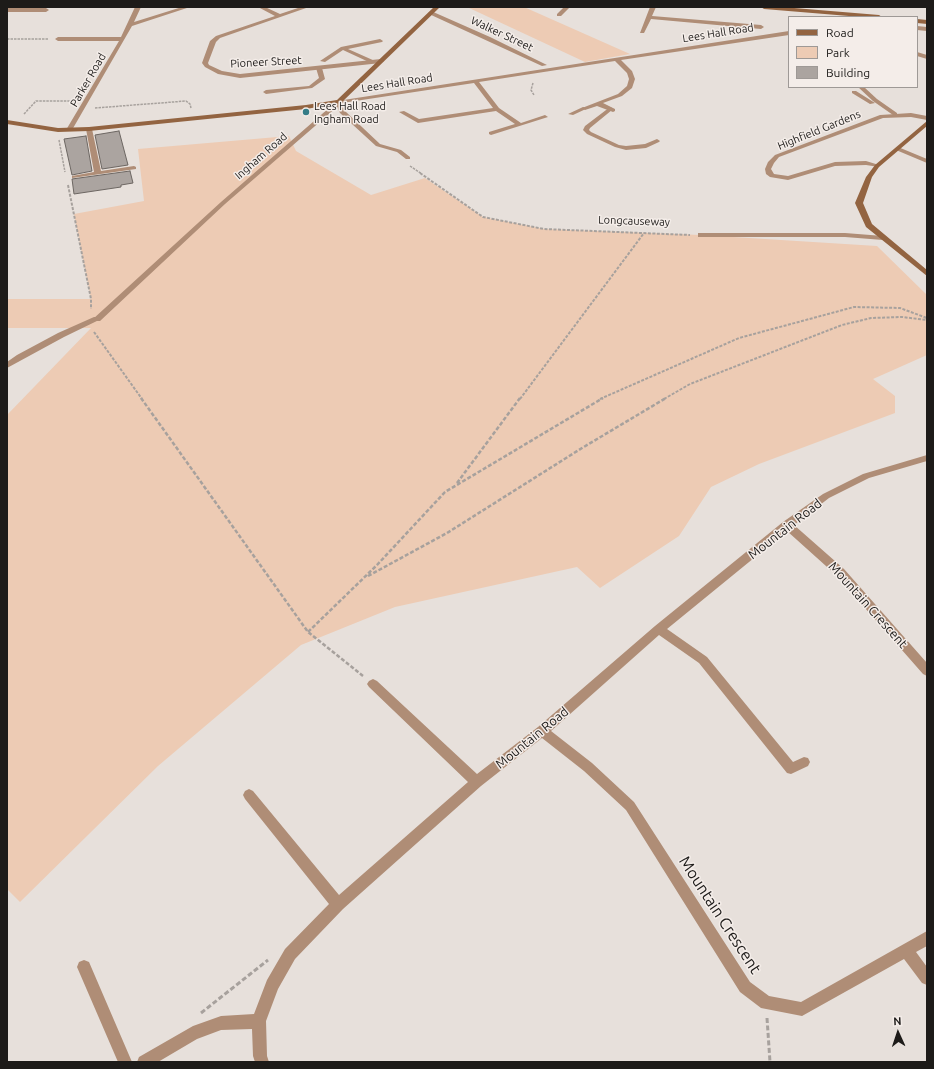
<!DOCTYPE html>
<html>
<head>
<meta charset="utf-8">
<style>
  body { margin:0 }
  #map { position:relative; width:934px; height:1069px; overflow:hidden; background:#e7e0db; font-family:Ubuntu,sans-serif }
  canvas { display:block }
  .frame { position:absolute; inset:0; border:8px solid #1d1b19; pointer-events:none }
  .legend { position:absolute; left:788px; top:16px; width:130px; height:72px; box-sizing:border-box; background:#f4ede9; border:1px solid #9e9996; margin:0; padding:5px 7px; list-style:none; font-size:12px; color:#1d1b19 }
  .legend li { display:flex; align-items:center; gap:8px; height:20px }
  .legend b { width:20px; border:1px solid #9e9996 }
  .north { position:absolute; left:878px; top:1013px; width:40px; height:40px; -webkit-text-stroke:3px #f4ede9; paint-order:stroke; rotate:357deg; font-size:11px; font-weight:700; line-height:16px; text-align:center; color:#1d1b19 }
  .north::after { content:''; display:block; margin:auto; width:14px; height:18px; background:#1d1b19; clip-path:polygon(50% 0,100% 100%,50% 72%,0 100%) }
</style>
</head>
<body>
<div id="map">
<canvas width="934" height="1069"></canvas>
<div class="frame"></div>
<ul class="legend">
<li><b style="height:5px;background:#936441"></b>Road</li>
<li><b style="height:11px;background:#edcbb4"></b>Park</li>
<li><b style="height:11px;background:#aba4a0"></b>Building</li>
</ul>
<div class="north">N</div>
</div>
<script>
const ctx = document.querySelector('canvas').getContext('2d');
ctx.lineJoin = 'round';
function fillPath(path, color) { ctx.fillStyle = color; ctx.fill(path, 'evenodd'); }
const shape = rows => new Path2D(rows.map(r => 'M' + r).join(''));
function trace(path, color, width, dash) { ctx.strokeStyle = color; ctx.lineWidth = width; ctx.lineCap = dash ? 'butt' : 'round'; ctx.setLineDash(dash || []); ctx.stroke(path); }
function drawText(font, color, halo, rows, align = 'center') {
  ctx.font = font + ' Ubuntu,sans-serif'; ctx.lineWidth = 3; ctx.setLineDash([]); ctx.textBaseline = 'middle'; ctx.strokeStyle = halo; ctx.fillStyle = color; for (const [text, x, y, turn = 0] of rows) {
    ctx.save(); ctx.translate(x, y); ctx.rotate((+turn || 0) * Math.PI / 180); ctx.textAlign = isNaN(turn) ? turn : align; if (halo) ctx.strokeText(text, 0, 0); ctx.fillText(text, 0, 0); ctx.restore();
  }
}
fillPath(shape([
  [467,7,524,7,630,54,585,62],
  [289,136,296,151,371,195,425,178,483,217,544,229,701,235,877,246,927,295,927,355,873,379,895,396,895,413,759,464,711,487,679,536,600,588,577,567,395,607,301,645,158,766,20,902,7,889,7,415,91,328,7,328,7,299,91,299,74,214,144,201,138,149]
]), '#edcbb4');
const building = shape([
  [119,131,128,165,102,169,95,135,119,131],
  [86,136,92,171,72,175,64,139,86,136],
  [130,171,133,183,121,185,121,187,74,194,72,179,130,171]
]);
fillPath(building, '#aba4a0');
trace(building, '#6c6662', 1);
trace(shape([
  [7,39,48,39],
  [533,83,531,90,534,95],
  [95,108,186,101,190,104,191,108],
  [24,114,36,101,73,101],
  [59,140,65,172],
  [410,166,422,174]
]), '#a7a19d', 1.5, [2.5, 1]);
trace(shape([
  [420,173,483,217,544,229,690,235],
  [68,185,91,299,91,309],
  [94,332,142,399],
  [520,399,644,233],
  [600,399,739,338,854,307,900,308,927,318],
  [664,399,690,384,842,325,871,318,902,317,927,320]
]), '#a7a19d', 2, [3, 1.5]);
trace(shape([
  [141,398,308,632,363,676],
  [457,483,520,398],
  [368,576,447,533,582,448,666,398],
  [308,632,377,565,445,492,603,398]
]), '#a7a19d', 2.5, [4, 2]);
trace(shape([
  [201,1013,268,960],
  [767,1018,770,1062]
]), '#a7a19d', 3, [5, 2.5]);
fillPath(shape([
  [380,39,383,41,382,42,348,49,375,61,375,63,371,63,343,50,325,62,320,61,341,47,380,39],
  [917,52,927,55,927,59,917,56,917,52],
  [319,66,322,68,325,79,312,88,266,94,263,92,266,90,309,86,319,78,316,68,319,66],
  [858,87,864,87,877,99,897,113,897,115,893,115,873,101,858,87],
  [852,91,856,91,875,103,870,104,852,93,852,91],
  [583,107,588,108,573,115,568,114,583,107],
  [610,107,612,108,612,110,590,128,589,130,591,132,619,145,626,146,645,144,657,139,660,141,659,142,646,148,626,150,615,147,587,134,583,130,585,126,610,107],
  [94,317,100,317,101,319,64,337,7,368,7,362,17,355,58,333,94,317]
]), '#af8d76');
fillPath(shape([
  [135,7,141,7,134,22,182,7,190,7,132,26,72,130,67,131,66,130,119,41,58,41,55,39,58,37,121,37,135,7],
  [258,7,265,7,280,14,301,7,309,7,220,38,216,42,208,63,209,65,222,71,240,74,381,59,384,61,381,63,240,78,218,74,205,67,202,63,210,41,216,36,275,16,258,7],
  [564,7,570,7,561,16,557,16,557,14,564,7],
  [650,7,656,7,652,16,761,25,764,27,761,29,651,19,644,33,640,33,650,7],
  [7,8,46,8,49,10,46,12,7,12,7,8],
  [431,11,490,37,547,65,542,66,429,14,428,13,431,11],
  [917,26,927,27,927,31,917,30,917,26],
  [789,31,789,35,621,60,632,71,635,79,632,88,622,96,603,103,615,109,615,111,613,112,597,106,585,110,582,108,618,94,627,86,629,79,627,73,615,61,479,82,499,108,521,123,545,115,548,117,491,135,489,134,489,132,515,124,496,111,418,123,399,112,404,111,419,119,493,108,474,83,342,103,345,111,380,144,401,150,410,157,410,159,406,159,397,152,376,146,340,113,337,107,225,204,100,321,97,321,93,319,221,202,337,101,789,31],
  [911,113,927,116,927,120,911,117,883,118,779,157,774,163,771,169,774,174,788,176,835,162,866,161,879,165,879,167,866,165,835,166,788,180,770,177,766,174,765,169,768,162,775,155,880,115,911,113],
  [89,127,92,129,101,171,134,166,136,167,136,169,72,178,72,176,94,172,86,129,89,127],
  [898,147,927,159,927,163,896,150,895,149,898,147],
  [698,233,845,233,883,236,887,238,883,240,845,237,698,237,698,233],
  [927,455,927,461,869,478,829,498,794,525,844,569,927,663,927,676,923,674,836,575,787,531,667,629,707,657,793,762,804,757,808,758,810,762,808,766,791,774,787,773,699,663,659,635,551,731,592,763,634,802,750,982,769,996,801,1002,927,931,927,946,916,952,927,967,927,985,922,983,904,959,802,1016,761,1008,740,992,626,810,584,771,542,738,481,786,343,909,295,959,278,989,266,1021,267,1056,269,1062,255,1062,253,1056,252,1029,221,1030,197,1039,158,1062,137,1062,139,1057,193,1026,221,1016,254,1014,267,980,285,949,329,904,245,799,243,795,245,791,249,789,253,791,339,895,468,782,369,687,367,684,369,681,373,679,377,681,477,774,538,727,655,626,783,522,823,494,863,474,927,455],
  [84,960,89,962,132,1062,118,1062,77,967,79,962,84,960]
]), '#af8d76');
fillPath(shape([
  [434,7,440,7,341,103,306,109,89,131,58,132,7,124,7,120,58,128,89,127,306,105,337,100,434,7],
  [761,7,782,7,879,15,882,17,861,17,764,9,761,7],
  [917,19,927,20,927,24,917,23,917,19],
  [927,121,927,126,879,167,872,177,863,203,872,224,927,270,927,276,866,227,855,203,866,177,875,165,927,121]
]), '#936441');
for (const [x, y, r, color] of [
  [306,112,4,"#357c87"]
]) { const dot = new Path2D(); dot.arc(x, y, r, 0, 2 * Math.PI); ctx.fillStyle = color; ctx.fill(dot); trace(dot, '#f4ede9', 1.5); }
drawText('11px', '#1d1b19', '#f4ede9', [
  ["Lees Hall Road",718,33,-9],
  ["Walker Street",502,34,25],
  ["Pioneer Street",266,62,-3],
  ["Parker Road",88,80,-60],
  ["Lees Hall Road",397,83,-9],
  ["Highfield Gardens",819,130,-22],
  ["Ingham Road",261,156,-41],
  ["Longcauseway",634,221,2]
]);
drawText('11px', '#1d1b19', '#f4ede9', [
  ["Lees Hall Road",314,106],
  ["Ingham Road",314,119]
], 'left');
drawText('13px', '#1d1b19', '#f4ede9', [
  ["Mountain Road",785,529,-38],
  ["Mountain Crescent",868,605,48],
  ["Mountain Road",532,738,-39]
]);
drawText('16px', '#1d1b19', '#f4ede9', [
  ["Mountain Crescent",720,915,57]
]);
</script>
</body>
</html>
